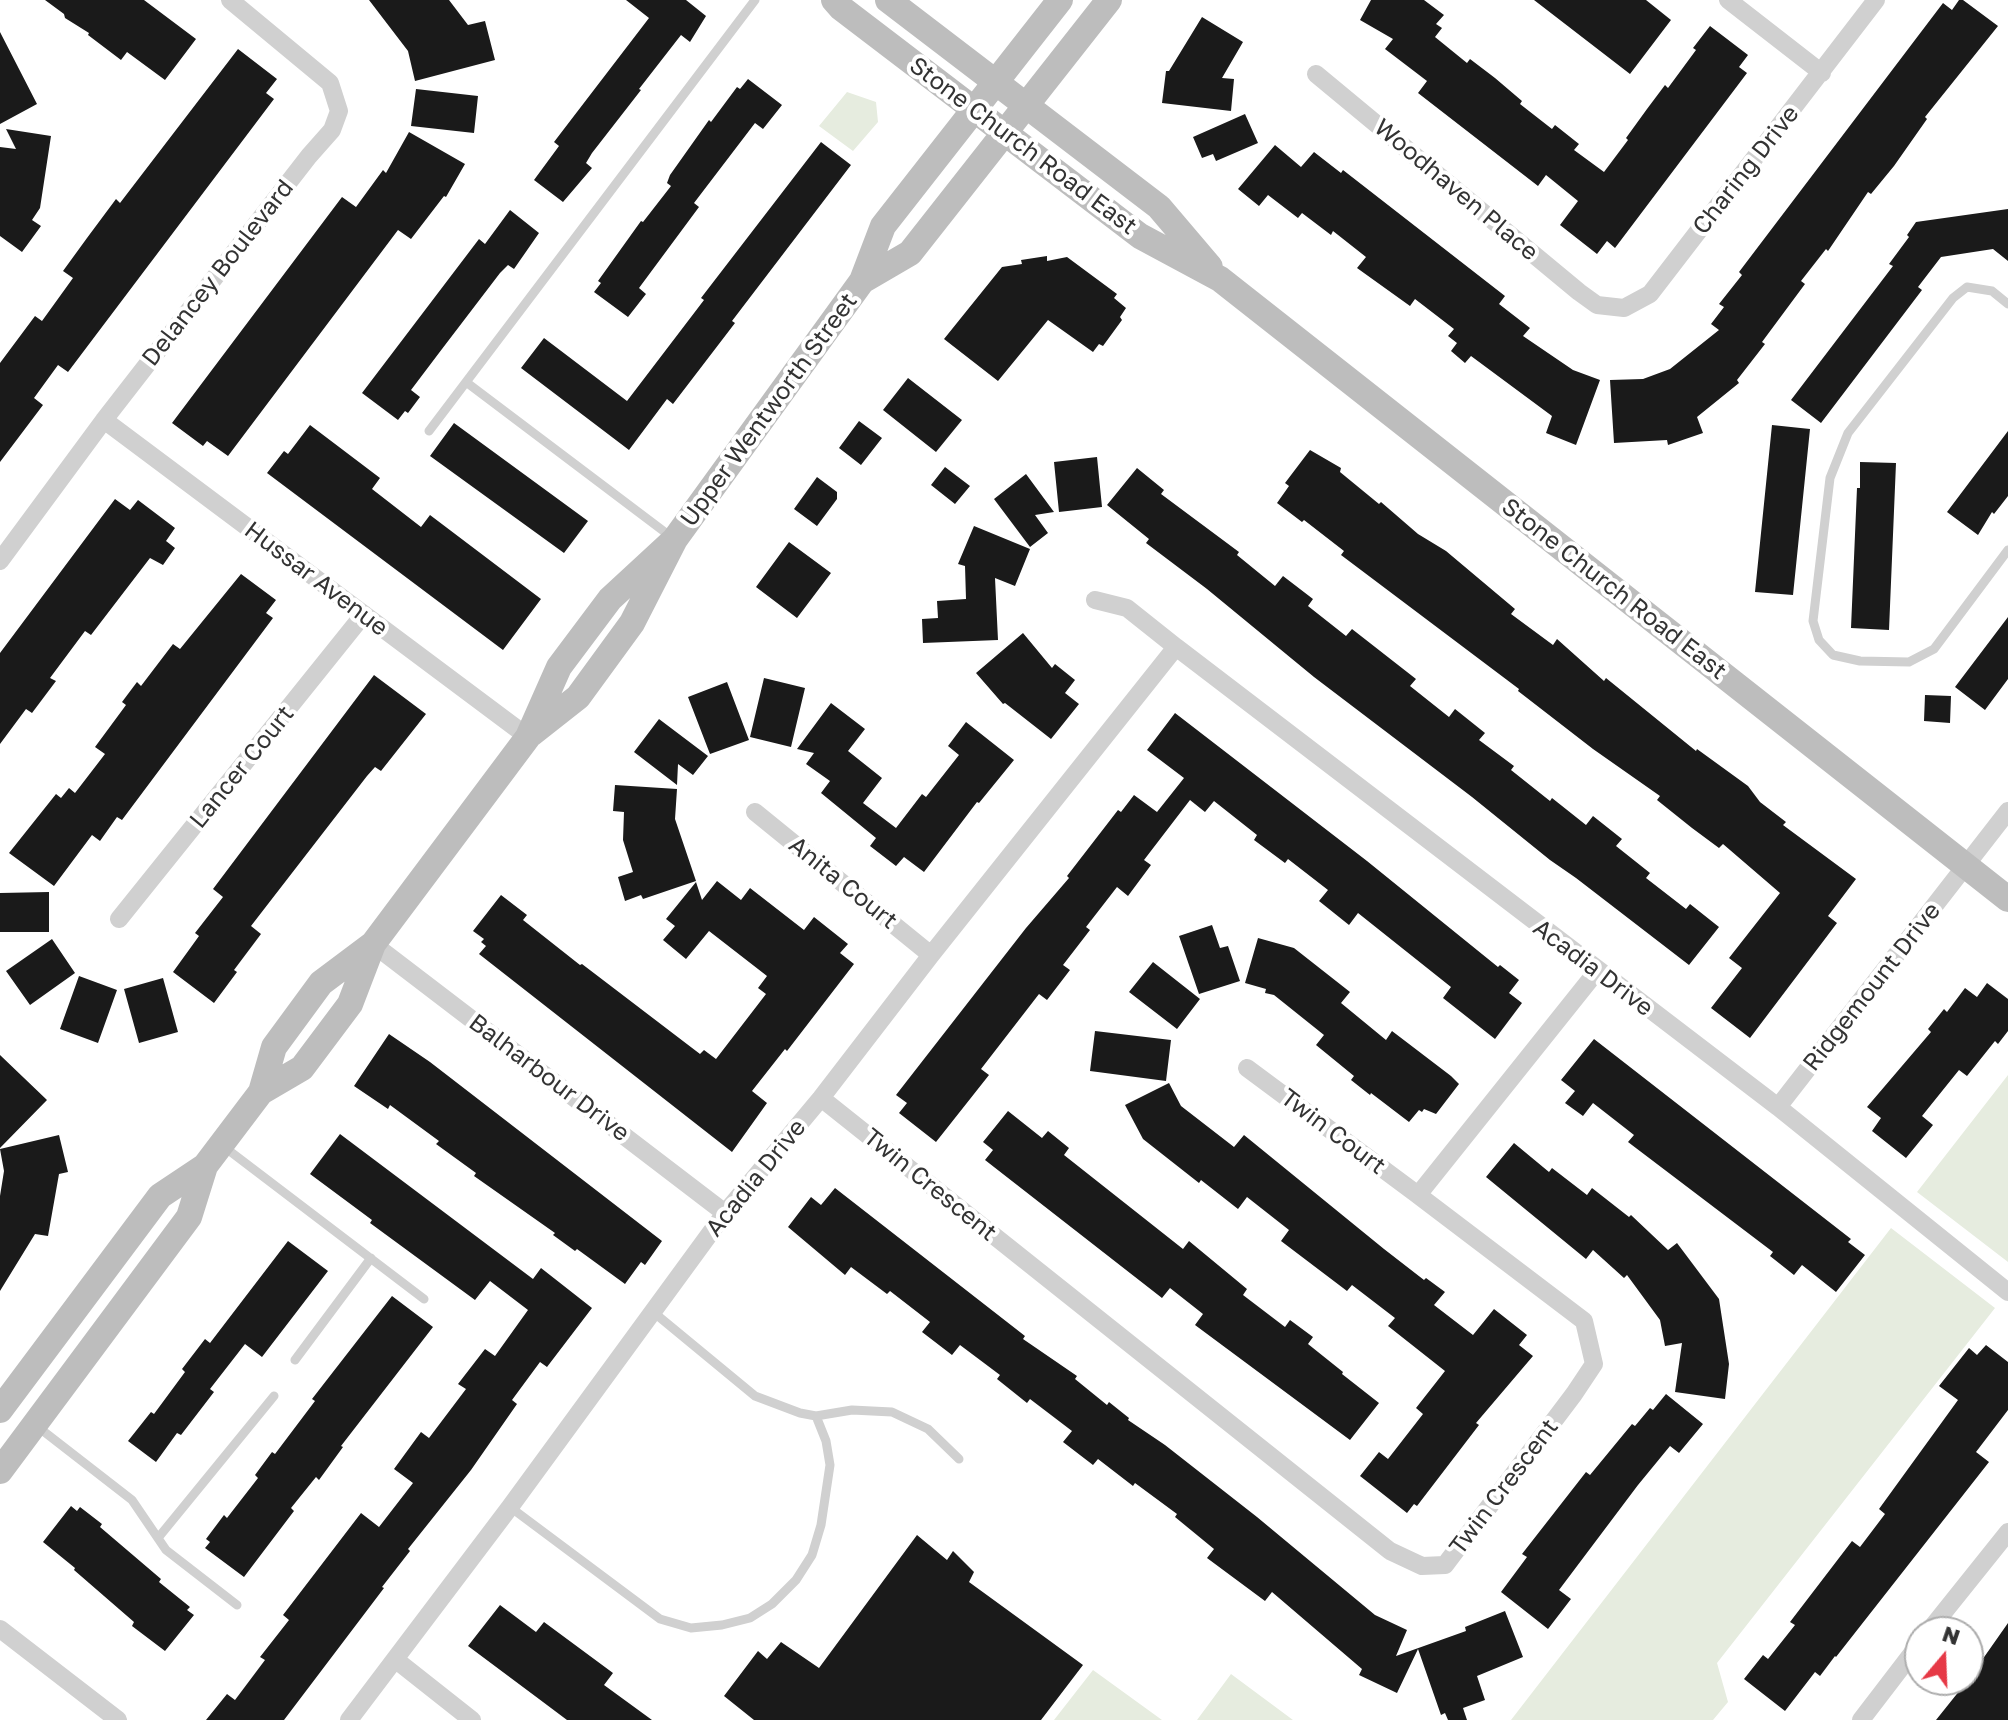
<!DOCTYPE html>
<html>
<head>
<meta charset="utf-8">
<style>
  body { margin:0 }
  #map { position:relative; width:2008px; height:1720px; overflow:hidden; background:#fff; font-family:"Golos Text",sans-serif }
  canvas { display:block }
  .north { position:absolute; left:1904px; top:1616px; width:80px; height:80px; box-sizing:border-box; background:#fff; border:2px solid #adadad; border-radius:50%; rotate:19deg; font-size:22px; font-weight:700; line-height:32px; text-align:center; color:#333 }
  .north::after { content:''; display:block; margin:auto; width:28px; height:36px; background:#e63946; clip-path:polygon(50% 0,100% 100%,50% 72%,0 100%) }
</style>
</head>
<body>
<div id="map">
<canvas width="2008" height="1720"></canvas>
<div class="north">N</div>
</div>
<script>
const ctx = document.querySelector('canvas').getContext('2d');
ctx.lineJoin = 'round';
function fillPath(path, color) { ctx.fillStyle = color; ctx.fill(path, 'evenodd'); }
const shape = rows => new Path2D(rows.map(r => 'M' + r).join(''));
function trace(path, color, width, dash) { ctx.strokeStyle = color; ctx.lineWidth = width; ctx.lineCap = dash ? 'butt' : 'round'; ctx.setLineDash(dash || []); ctx.stroke(path); }
function drawText(font, color, halo, rows, align = 'center') {
  ctx.font = font + ' "Golos Text",sans-serif'; ctx.lineWidth = 8; ctx.setLineDash([]); ctx.textBaseline = 'middle'; ctx.strokeStyle = halo; ctx.fillStyle = color; for (const [text, x, y, turn = 0] of rows) {
    ctx.save(); ctx.translate(x, y); ctx.rotate((+turn || 0) * Math.PI / 180); ctx.textAlign = isNaN(turn) ? turn : align; if (halo) ctx.strokeText(text, 0, 0); ctx.fillText(text, 0, 0); ctx.restore();
  }
}
fillPath(shape([
  [847,92,876,102,878,122,853,151,819,126],
  [2008,1075,2008,1262,1917,1192],
  [1891,1228,1995,1308,1717,1663,1728,1702,1713,1720,1511,1720],
  [1093,1670,1162,1720,1054,1720],
  [1231,1674,1293,1720,1197,1720]
]), '#e6ecdf');
fillPath(shape([
  [45,0,144,0,196,39,165,80,127,52,121,60,88,35,89,33,65,18,64,14],
  [369,0,449,0,468,25,485,21,495,60,415,81,408,51],
  [626,0,686,0,706,16,690,42,681,35,639,89,641,90,592,153,586,163,592,168,563,202,534,180,559,146,554,142,649,18],
  [1371,0,1424,0,1444,15,1436,24,1442,28,1435,37,1467,63,1470,59,1495,78,1522,101,1520,104,1552,129,1555,125,1579,144,1574,150,1604,172,1628,140,1626,138,1647,109,1665,85,1668,88,1696,50,1693,48,1710,26,1748,55,1739,67,1747,73,1615,248,1607,241,1597,254,1560,225,1578,201,1546,175,1538,186,1418,93,1427,81,1385,49,1393,39,1360,20],
  [1534,0,1646,0,1671,20,1630,74],
  [1959,0,1963,0,1998,26,1925,117,1927,119,1894,166,1871,194,1868,192,1828,251,1826,249,1801,281,1805,284,1762,342,1765,344,1737,380,1739,383,1697,417,1703,433,1668,445,1667,440,1614,443,1610,380,1643,379,1670,369,1719,330,1711,324,1724,307,1719,304,1742,275,1739,272,1943,3,1952,10],
  [1202,17,1243,42,1222,78,1234,79,1231,111,1162,103,1166,71,1169,71],
  [0,32,37,104,0,124],
  [238,49,277,79,266,93,274,99,68,372,58,365,34,398,43,405,0,462,0,363,35,316,42,321,73,278,63,271,87,238,116,199,120,203],
  [748,79,782,105,763,129,755,123,694,203,699,207,639,288,646,294,628,317,594,292,601,283,598,281,641,221,643,222,671,186,667,183,670,175,709,120,711,122,737,87,740,89],
  [416,89,478,96,474,133,411,126],
  [1245,114,1258,143,1216,161,1213,154,1202,158,1193,137],
  [6,129,51,136,40,208,32,220,41,226,22,252,0,236,0,147,16,149],
  [409,132,465,164,446,197,444,196,411,239,398,230,228,456,207,441,203,446,172,423,342,197,356,207,383,170,386,173],
  [821,142,851,165,732,321,735,323,673,404,667,399,629,450,521,368,544,338,627,401,704,300,701,298],
  [1275,145,1301,167,1314,152,1341,173,1343,170,1505,296,1499,304,1530,328,1523,336,1573,370,1600,380,1576,445,1546,433,1552,416,1471,356,1465,363,1451,351,1457,343,1448,336,1454,329,1415,299,1410,306,1357,268,1366,257,1333,231,1331,235,1302,213,1298,218,1268,195,1259,206,1238,189],
  [2008,209,2008,261,1993,249,1941,257,1918,287,1922,290,1821,423,1791,400,1893,266,1889,264,1909,237,1907,235,1916,222],
  [510,210,539,233,514,269,508,265,500,273,442,349,411,390,420,397,408,413,405,411,398,420,362,393,479,239,485,244],
  [1047,256,1047,261,1067,257,1117,294,1114,298,1126,308,1120,317,1122,320,1103,346,1099,344,1093,352,1048,320,998,381,944,339,1002,267,1022,264,1021,260],
  [908,378,962,420,936,452,883,410],
  [859,421,882,438,861,465,839,448],
  [454,423,588,521,564,553,430,456],
  [310,425,380,478,372,489,421,527,430,515,541,599,503,650,267,473,284,451,288,454],
  [1772,425,1810,429,1793,595,1755,592],
  [2008,431,2008,496,1994,514,1992,512,1978,535,1947,512],
  [1310,450,1341,468,1340,472,1379,504,1381,502,1418,534,1446,551,1515,609,1511,614,1553,645,1557,639,1604,681,1606,678,1696,751,1697,749,1748,786,1760,802,1786,822,1783,825,1856,879,1828,916,1837,923,1750,1038,1711,1008,1742,968,1729,958,1780,893,1723,844,1719,848,1692,828,1657,800,1660,796,1593,749,1518,691,1519,689,1341,555,1344,551,1304,520,1302,522,1277,503,1289,486,1285,483],
  [1097,457,1102,507,1059,512,1054,462],
  [1860,462,1896,463,1889,630,1851,628,1857,488,1860,488],
  [945,467,970,486,955,504,931,485],
  [1137,468,1164,490,1161,494,1239,552,1237,555,1275,586,1283,576,1313,599,1308,606,1346,636,1352,629,1416,679,1410,686,1449,717,1455,709,1485,733,1479,740,1514,766,1511,770,1550,801,1552,798,1586,825,1593,816,1622,839,1616,846,1650,873,1646,878,1686,909,1690,904,1719,927,1689,965,1576,878,1550,860,1472,797,1314,677,1207,589,1146,543,1149,539,1107,505],
  [1026,474,1054,512,1035,515,1048,533,1030,547,994,499],
  [817,477,837,492,837,499,817,526,794,509],
  [115,499,130,510,138,500,175,528,166,541,175,548,163,565,150,558,91,635,85,631,50,678,56,681,32,713,26,709,0,744,0,653],
  [974,526,1030,549,1015,586,995,578,998,640,923,643,922,619,938,618,937,601,966,599,965,566,958,564],
  [789,542,831,573,797,618,756,587],
  [241,574,276,600,266,613,273,618,122,820,117,817,100,841,92,835,54,886,9,853,56,794,61,798,69,788,75,793,105,754,95,747,126,705,122,702,137,682,141,686,173,644,180,649],
  [2008,617,2008,679,1985,710,1955,687],
  [1023,633,1052,668,1055,664,1075,680,1065,693,1079,704,1051,739,1005,703,1003,704,976,673],
  [374,675,426,714,381,771,375,767,367,776,251,926,261,934,234,970,237,972,214,1003,173,972,199,936,195,933,223,897,213,889],
  [764,678,805,688,791,747,750,737],
  [727,682,749,740,710,754,688,697],
  [1925,695,1951,696,1950,723,1924,721],
  [831,703,865,729,848,751,882,778,863,803,896,828,922,794,926,797,959,755,948,746,966,722,1014,760,979,803,977,802,924,872,904,857,896,866,870,846,876,838,821,793,830,781,806,764,814,753,797,749],
  [1175,713,1367,861,1498,967,1500,965,1519,980,1509,993,1522,1003,1495,1039,1443,998,1451,987,1358,913,1349,925,1319,901,1328,890,1288,859,1285,863,1254,840,1257,835,1214,801,1205,812,1190,800,1144,860,1151,865,1128,896,1117,887,1086,927,1090,930,1063,965,1070,970,1047,1000,1039,994,981,1069,989,1075,936,1142,899,1113,907,1103,896,1095,1026,928,1069,878,1067,876,1118,810,1121,812,1134,795,1157,812,1184,778,1147,750],
  [659,719,708,756,693,775,678,764,677,785,634,752],
  [615,785,677,789,675,819,696,881,643,899,641,895,625,901,618,877,633,872,623,840,624,812,613,811],
  [717,881,741,900,750,888,804,930,814,917,848,944,840,953,854,964,787,1051,785,1049,752,1091,767,1103,732,1152,479,954,486,946,481,942,484,939,473,931,501,895,527,915,523,920,580,965,582,964,700,1054,704,1050,716,1059,766,994,758,988,767,976,709,931,686,959,663,940,675,926,666,919,696,882,702,900],
  [49,892,49,932,0,932,0,893],
  [1212,925,1220,948,1228,946,1240,981,1199,994,1179,936],
  [1258,938,1294,948,1350,992,1341,1003,1386,1040,1392,1031,1451,1076,1459,1084,1436,1114,1424,1109,1422,1112,1419,1110,1409,1122,1371,1093,1370,1095,1351,1080,1354,1076,1316,1045,1324,1035,1274,995,1265,993,1266,989,1245,983],
  [52,939,75,973,30,1005,6,971],
  [1153,962,1200,999,1177,1029,1129,992],
  [79,976,117,990,98,1043,60,1029],
  [163,978,178,1032,139,1043,124,989],
  [1987,983,2008,999,2008,1031,1998,1044,1995,1041,1967,1076,1959,1070,1922,1116,1933,1125,1906,1158,1872,1131,1881,1118,1867,1107,1931,1032,1928,1029,1944,1009,1947,1012,1965,988,1977,997],
  [1095,1031,1171,1040,1166,1081,1090,1071],
  [389,1034,430,1062,662,1241,645,1265,641,1262,625,1284,577,1249,575,1251,553,1235,555,1233,474,1176,476,1173,436,1144,439,1141,390,1105,388,1109,354,1086],
  [1594,1039,1851,1239,1848,1242,1865,1255,1836,1292,1802,1265,1794,1275,1770,1256,1773,1252,1628,1142,1634,1135,1593,1103,1583,1116,1565,1103,1575,1091,1561,1080],
  [0,1055,47,1100,0,1148],
  [1169,1083,1181,1106,1234,1147,1244,1135,1384,1249,1424,1280,1426,1278,1445,1292,1434,1305,1473,1335,1494,1309,1527,1335,1519,1345,1533,1356,1476,1423,1479,1425,1417,1506,1414,1504,1407,1513,1360,1476,1379,1452,1388,1459,1423,1414,1416,1408,1445,1371,1388,1326,1395,1318,1352,1285,1347,1291,1281,1241,1289,1230,1247,1197,1238,1209,1201,1180,1199,1183,1143,1139,1125,1105],
  [1008,1111,1042,1138,1048,1131,1069,1148,1064,1155,1183,1249,1189,1241,1247,1289,1243,1295,1285,1327,1290,1320,1313,1337,1308,1344,1343,1372,1342,1374,1379,1403,1350,1440,1195,1325,1203,1314,1170,1288,1162,1298,985,1160,993,1150,983,1142],
  [340,1134,533,1279,541,1268,592,1308,547,1367,540,1362,512,1400,517,1404,471,1470,408,1549,410,1551,382,1587,384,1588,284,1720,206,1720,227,1694,235,1700,265,1660,260,1657,289,1620,283,1615,361,1513,379,1527,413,1483,394,1469,421,1432,429,1438,466,1389,458,1384,485,1349,495,1356,528,1310,490,1281,475,1300,370,1223,372,1220,310,1174],
  [59,1135,68,1172,59,1174,48,1236,35,1234,0,1291,0,1196,4,1171,0,1149],
  [1514,1143,1549,1172,1552,1168,1587,1195,1592,1188,1629,1217,1631,1215,1668,1250,1677,1243,1719,1299,1729,1364,1725,1399,1675,1392,1682,1343,1665,1346,1660,1320,1627,1275,1624,1278,1593,1250,1586,1259,1486,1177],
  [835,1188,1025,1336,1023,1339,1077,1376,1075,1379,1107,1405,1109,1402,1129,1418,1128,1420,1165,1445,1257,1517,1375,1615,1407,1630,1396,1656,1466,1631,1465,1627,1505,1611,1523,1657,1477,1676,1485,1700,1463,1708,1467,1720,1448,1720,1445,1713,1441,1715,1418,1649,1397,1693,1359,1675,1362,1669,1272,1592,1265,1601,1207,1558,1214,1549,1175,1517,1177,1514,1135,1483,1133,1486,1098,1459,1093,1465,1063,1442,1072,1431,1030,1399,1027,1403,997,1379,1000,1375,960,1345,952,1355,922,1332,930,1322,890,1291,887,1294,851,1267,845,1275,788,1227,811,1197,821,1205],
  [288,1241,328,1271,262,1357,245,1344,210,1389,214,1392,181,1435,177,1433,156,1462,128,1441,151,1412,154,1414,185,1372,182,1369,205,1339,210,1343],
  [392,1296,433,1327,341,1446,343,1447,319,1480,316,1477,291,1508,294,1511,244,1577,205,1548,210,1542,206,1539,224,1515,227,1518,258,1478,255,1475,272,1452,275,1454,315,1401,312,1399],
  [1986,1345,2008,1362,2008,1410,1976,1452,1989,1462,1836,1657,1835,1656,1820,1676,1815,1672,1785,1711,1744,1679,1763,1655,1768,1659,1795,1625,1790,1622,1852,1541,1860,1547,1885,1514,1879,1509,1958,1400,1939,1386,1969,1348,1977,1355],
  [1666,1394,1703,1424,1679,1453,1670,1446,1638,1485,1559,1590,1571,1599,1548,1629,1501,1592,1527,1557,1522,1554,1586,1472,1590,1475,1632,1424,1635,1426,1650,1408,1653,1410],
  [71,1506,77,1511,80,1507,102,1524,100,1527,161,1579,159,1582,190,1607,187,1610,194,1615,165,1651,132,1626,134,1622,74,1570,75,1568,43,1542],
  [917,1535,947,1560,953,1551,974,1572,969,1582,1083,1665,1041,1720,754,1720,724,1696,758,1651,767,1659,781,1642,819,1668],
  [500,1605,536,1632,544,1622,613,1673,604,1685,652,1720,567,1720,539,1699,468,1646],
  [2008,1623,2008,1720,1936,1720,1968,1680]
]), '#1a1a1a');
trace(shape([
  [2008,304,1992,291,1967,287,1953,298,1848,433,1830,478,1813,621,1819,640,1833,655,1860,661,1909,662,1934,649,2008,550],
  [466,382,674,539],
  [429,431,755,0],
  [223,1146,424,1299],
  [652,1311,755,1396,800,1413,816,1416,852,1410,892,1412,928,1429,959,1459],
  [295,1360,371,1258],
  [38,1427,132,1500,166,1550,237,1605],
  [510,1507,660,1619,691,1628,722,1625,750,1618,772,1604,796,1580,812,1555,821,1525,830,1465,826,1441,816,1416],
  [158,1538,274,1396]
]), '#d0d0d0', 9);
trace(shape([
  [1728,0,1822,73],
  [1316,74,1579,292,1597,305,1624,308,1650,294,1876,0],
  [104,420,528,737],
  [0,561,104,420,309,156,332,130,339,111,330,83,230,0],
  [1095,600,1127,608,1176,647],
  [755,812,931,955],
  [119,919,364,614],
  [373,944,725,1213],
  [1247,1068,1418,1195],
  [821,1098,1390,1551,1422,1566,1445,1565,1574,1394,1594,1364,1584,1321,1418,1195,1597,971],
  [1778,1107,2008,811],
  [0,1629,118,1720],
  [1928,1632,2008,1532],
  [396,1660,472,1720],
  [349,1720,510,1507,725,1213,821,1098,931,955,1176,647,1778,1107,2008,1292],
  [1861,1720,1920,1643]
]), '#d0d0d0', 18);
trace(shape([
  [834,0,841,8,1140,236,1220,279,2008,899],
  [888,0,1159,207,1210,267],
  [862,281,910,253,1109,0],
  [531,734,578,697,632,623,675,539,862,281,883,226,1060,0],
  [261,1092,302,1068,350,1004,373,944],
  [0,1410,160,1196,205,1166],
  [0,1471,189,1217,205,1166,261,1092,274,1047,321,983,373,944,528,737,559,667,610,599,675,539]
]), '#bdbdbd', 26);
drawText('24px', '#333', '#fff', [
  ["Stone Church Road East",1023,146,37],
  ["Charing Drive",1746,170,-52],
  ["Woodhaven Place",1456,190,40],
  ["Delancey Boulevard",218,273,-52],
  ["Upper Wentworth Street",769,410,-54],
  ["Hussar Avenue",316,579,37],
  ["Stone Church Road East",1614,589,38],
  ["Lancer Court",242,767,-51],
  ["Anita Court",843,883,39],
  ["Acadia Drive",1593,968,37],
  ["Ridgemount Drive",1872,987,-52],
  ["Balharbour Drive",549,1078,37],
  ["Twin Court",1333,1132,37],
  ["Acadia Drive",756,1178,-51],
  ["Twin Crescent",930,1185,39],
  ["Twin Crescent",1504,1487,-53]
]);
</script>
</body>
</html>
